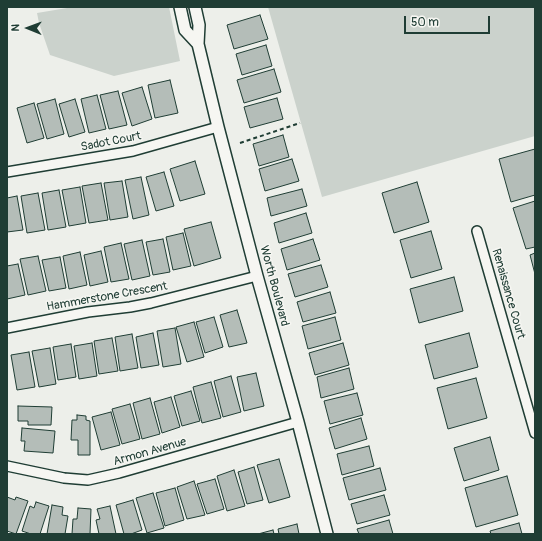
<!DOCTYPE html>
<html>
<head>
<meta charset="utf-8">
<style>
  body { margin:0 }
  #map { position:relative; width:542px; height:541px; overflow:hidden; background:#edefea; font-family:Pangolin,sans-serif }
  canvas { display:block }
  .frame { position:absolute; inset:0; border:8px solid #1f3d34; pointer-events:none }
  .north { position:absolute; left:8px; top:8px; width:40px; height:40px; -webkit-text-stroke:3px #f6f6f2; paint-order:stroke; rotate:271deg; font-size:11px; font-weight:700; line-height:16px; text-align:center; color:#1f3d34 }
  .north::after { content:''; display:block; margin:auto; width:14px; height:18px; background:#1f3d34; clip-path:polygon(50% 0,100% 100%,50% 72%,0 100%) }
  .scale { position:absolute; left:404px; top:16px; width:86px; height:18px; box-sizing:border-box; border:2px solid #1f3d34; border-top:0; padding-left:5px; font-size:12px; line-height:14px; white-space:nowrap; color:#1f3d34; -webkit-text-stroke:3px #f6f6f2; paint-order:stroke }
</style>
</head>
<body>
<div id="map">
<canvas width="542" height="541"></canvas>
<div class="frame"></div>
<div class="north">N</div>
<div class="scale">50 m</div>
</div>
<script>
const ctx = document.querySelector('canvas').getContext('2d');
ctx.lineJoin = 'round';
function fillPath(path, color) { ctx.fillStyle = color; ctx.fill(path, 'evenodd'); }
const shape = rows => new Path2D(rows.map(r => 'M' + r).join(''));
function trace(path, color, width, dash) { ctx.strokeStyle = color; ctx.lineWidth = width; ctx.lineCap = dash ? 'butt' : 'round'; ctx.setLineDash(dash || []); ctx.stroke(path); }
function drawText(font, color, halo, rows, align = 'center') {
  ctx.font = font + ' Pangolin,sans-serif'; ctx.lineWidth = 3; ctx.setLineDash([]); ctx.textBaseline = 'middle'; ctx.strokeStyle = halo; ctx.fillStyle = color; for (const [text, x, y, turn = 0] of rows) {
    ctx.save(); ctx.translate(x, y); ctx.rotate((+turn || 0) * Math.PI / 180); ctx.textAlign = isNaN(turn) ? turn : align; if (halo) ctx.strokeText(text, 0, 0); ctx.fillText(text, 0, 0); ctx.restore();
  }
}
fillPath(shape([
  [73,7,169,7,180,61,114,76,50,55,39,23,37,13],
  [268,7,535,7,535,136,322,197]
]), '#cbd2cc');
const building = shape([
  [260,15,268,39,234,49,227,25,260,15],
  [266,45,272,66,242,75,236,54,266,45],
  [274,69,281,92,244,103,237,80,274,69],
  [170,80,178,113,155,118,148,85,170,80],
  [142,87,152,119,132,126,122,93,142,87],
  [118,91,127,125,109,129,100,95,118,91],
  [97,95,106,129,89,133,81,99,97,95],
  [277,98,283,119,250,128,244,107,277,98],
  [55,99,64,134,47,139,37,104,55,99],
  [75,99,85,132,69,137,59,104,75,99],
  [34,103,44,138,27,143,17,108,34,103],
  [283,135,289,157,259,166,253,144,283,135],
  [535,149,535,195,511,202,499,159,535,149],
  [292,159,299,181,265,191,259,169,292,159],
  [195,161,205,194,180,201,170,169,195,161],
  [164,172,174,206,156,211,146,177,164,172],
  [141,177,149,215,133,219,125,180,141,177],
  [122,181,128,217,110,220,104,183,122,181],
  [417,182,429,222,394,233,382,193,417,182],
  [101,183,108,220,89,223,82,186,101,183],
  [80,187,86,223,69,226,62,190,80,187],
  [302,189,307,206,271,216,267,198,302,189],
  [59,190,66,227,48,230,42,193,59,190],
  [38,193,45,230,27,233,21,196,38,193],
  [17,196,23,230,7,232,7,198,17,196],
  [535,201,535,247,526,249,513,208,535,201],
  [306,213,312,233,279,243,274,223,306,213],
  [211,222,221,258,194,266,184,229,211,222],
  [431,231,442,269,411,278,400,240,431,231],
  [183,233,191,266,173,270,166,237,183,233],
  [163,239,170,272,153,275,146,242,163,239],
  [313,239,320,260,287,270,281,249,313,239],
  [142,240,150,276,132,280,124,244,142,240],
  [121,243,129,279,111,282,104,247,121,243],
  [101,251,108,282,90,286,84,255,101,251],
  [80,252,87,285,69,289,63,256,80,252],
  [535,253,535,274,530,255,535,253],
  [38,256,46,291,28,295,20,259,38,256],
  [60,257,66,288,49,291,42,260,60,257],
  [18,264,25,295,7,299,7,266,18,264],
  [321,265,328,287,295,297,288,274,321,265],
  [454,277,463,311,419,323,410,289,454,277],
  [330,292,336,313,303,322,297,302,330,292],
  [237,310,247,343,229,347,220,315,237,310],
  [214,317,223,347,205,353,196,322,214,317],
  [335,317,341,340,308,349,302,326,335,317],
  [194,322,204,357,187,362,176,327,194,322],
  [175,328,181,364,163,367,157,331,175,328],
  [153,333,159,365,141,368,136,337,153,333],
  [469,333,478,367,434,379,425,345,469,333],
  [132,334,138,368,120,371,115,337,132,334],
  [112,338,118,371,99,374,94,341,112,338],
  [92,343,97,376,79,379,74,346,92,343],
  [343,343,349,365,315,375,309,353,343,343],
  [71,344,76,377,58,380,53,347,71,344],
  [50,348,56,384,39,387,32,351,50,348],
  [29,352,35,387,17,390,11,355,29,352],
  [349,368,354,389,321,398,317,377,349,368],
  [256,373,264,406,244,411,237,377,256,373],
  [231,376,241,412,223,417,214,381,231,376],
  [476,378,487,418,448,429,437,388,476,378],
  [211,382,221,418,202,423,193,387,211,382],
  [191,391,200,421,182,426,174,396,191,391],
  [357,393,363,415,330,424,324,401,357,393],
  [171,397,180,427,162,433,154,402,171,397],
  [150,398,160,434,142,439,133,403,150,398],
  [130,404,140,439,122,444,112,409,130,404],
  [18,406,52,407,51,425,28,425,28,421,18,421,18,406],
  [111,412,120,445,101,450,92,417,111,412],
  [77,415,86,416,86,420,90,421,90,455,78,455,78,440,71,440,72,420,77,420,77,415],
  [361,418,367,439,335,449,329,428,361,418],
  [22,428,55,431,53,453,24,451,25,441,21,441,22,428],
  [490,437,499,470,464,481,454,448,490,437],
  [369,446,374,466,342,475,337,454,369,446],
  [279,459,290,497,269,503,257,465,279,459],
  [254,467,263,500,247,504,238,472,254,467],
  [380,468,386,490,349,500,343,478,380,468],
  [234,470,245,506,227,511,217,476,234,470],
  [507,476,518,515,476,527,465,488,507,476],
  [215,479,224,509,207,514,197,484,215,479],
  [194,481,205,515,187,519,177,487,194,481],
  [175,488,184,520,165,526,156,493,175,488],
  [153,493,164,528,147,533,136,498,153,493],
  [384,495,390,515,357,524,351,504,384,495],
  [7,497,15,500,16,497,28,501,16,534,7,531,7,497],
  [133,500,142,530,131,534,124,534,116,505,133,500],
  [36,502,49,506,40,534,31,534,22,531,30,506,34,508,36,502],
  [52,505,63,507,62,515,68,516,65,534,47,534,52,505],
  [110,506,116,534,99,534,96,520,100,519,97,509,110,506],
  [78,508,91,509,90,534,72,534,73,519,77,519,78,508],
  [389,520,393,534,359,534,357,529,389,520],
  [519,523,522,534,491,534,490,531,519,523],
  [297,524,299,534,279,534,278,529,297,524],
  [273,530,274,534,258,534,273,530]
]);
fillPath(building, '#b4bdb8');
trace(building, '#1f3d34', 1);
const minor = shape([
  [7,172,133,151,218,127],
  [477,231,535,433],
  [7,328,88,312,130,307,151,303,257,276],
  [7,466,64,478,88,480,119,473,298,422]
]);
const tertiary = shape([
  [180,7,185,30,198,44],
  [195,7,199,25,198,44,218,127,257,276,298,422,327,534]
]);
trace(minor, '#1f3d34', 12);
trace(tertiary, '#1f3d34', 14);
trace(shape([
  [240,143,300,123]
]), '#1f3d34', 2, [4, 3]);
trace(minor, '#f6f6f2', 9);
trace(tertiary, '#f6f6f2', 11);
drawText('12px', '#1f3d34', '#f6f6f2', [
  ["Sadot Court",111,142,-11],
  ["Worth Boulevard",274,286,75],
  ["Renaissance Court",508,294,74],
  ["Hammerstone Crescent",107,297,-10],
  ["Armon Avenue",150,452,-16]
]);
</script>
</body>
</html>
